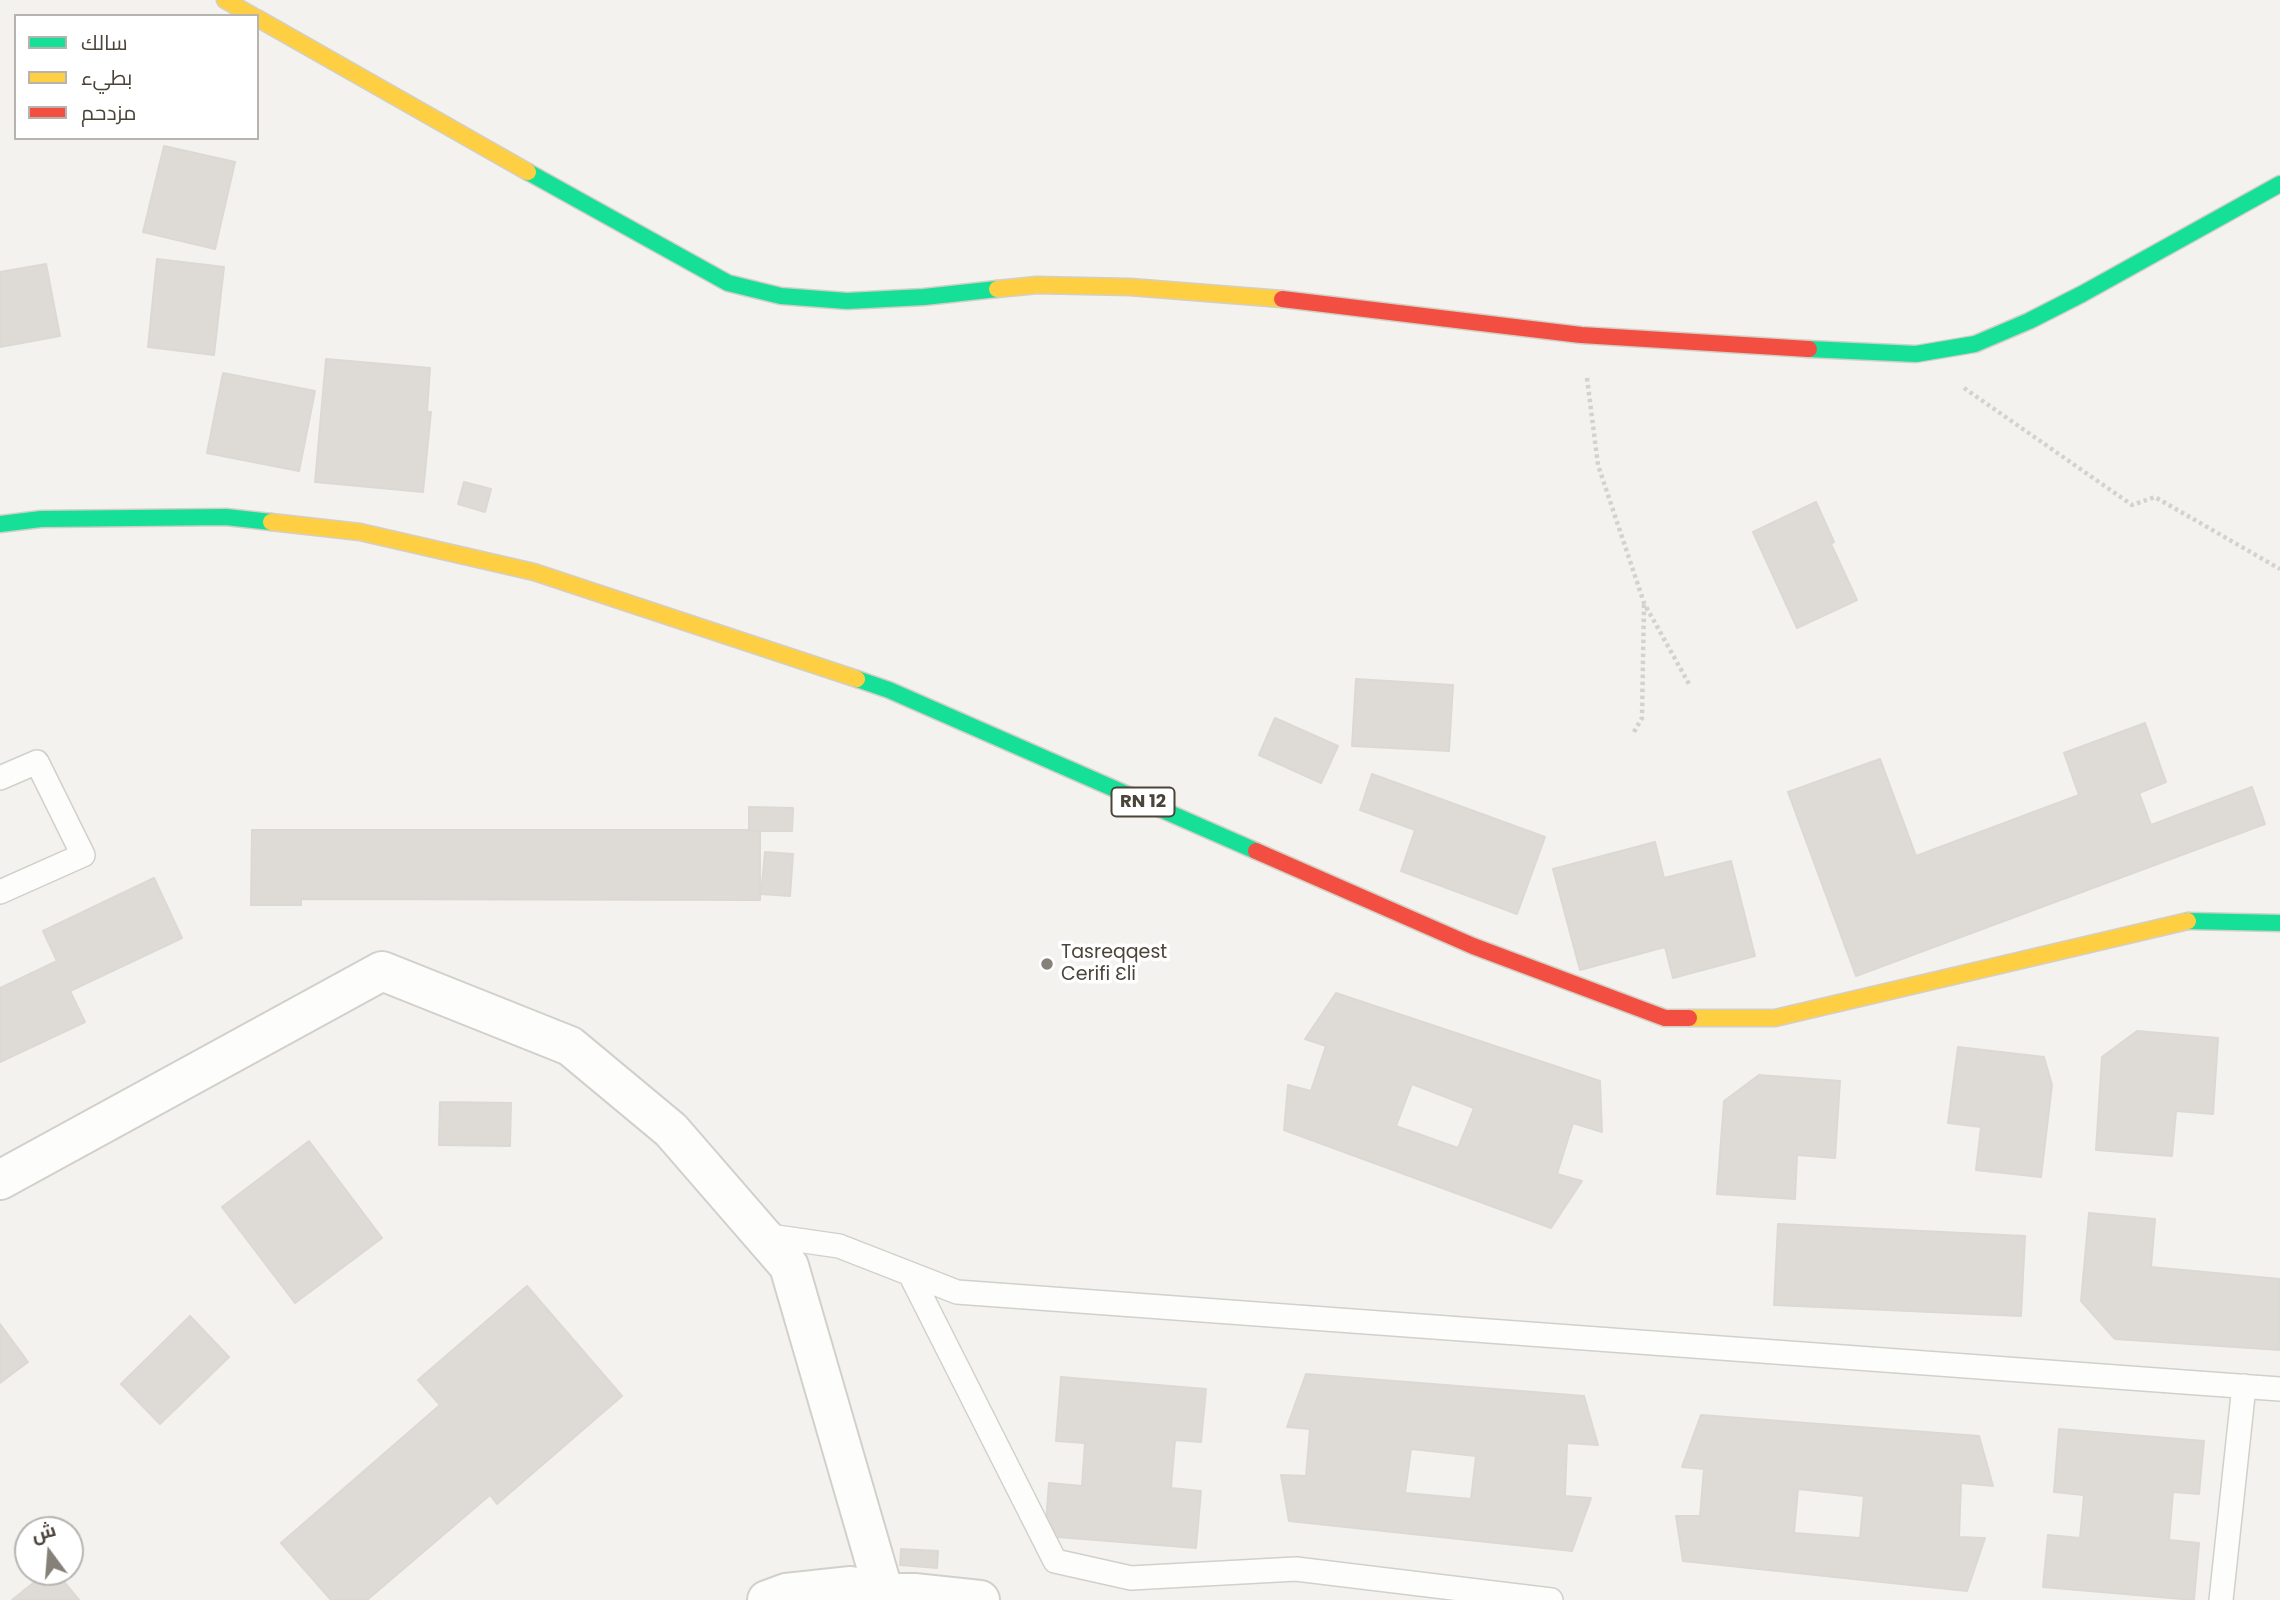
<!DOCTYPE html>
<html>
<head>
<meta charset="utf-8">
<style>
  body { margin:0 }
  #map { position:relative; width:2280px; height:1600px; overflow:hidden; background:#f4f2ee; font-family:Poppins,Cairo,sans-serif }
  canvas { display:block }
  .legend { position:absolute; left:14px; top:14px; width:245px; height:126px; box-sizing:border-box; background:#fff; border:2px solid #b7b4b0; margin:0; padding:9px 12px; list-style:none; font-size:21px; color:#4b4439 }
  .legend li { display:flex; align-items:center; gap:14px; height:35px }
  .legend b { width:35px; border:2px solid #b7b4b0 }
  .north { position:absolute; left:14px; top:1516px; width:70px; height:70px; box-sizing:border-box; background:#fff; border:2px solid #b7b4b0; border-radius:50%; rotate:344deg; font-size:19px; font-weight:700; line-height:28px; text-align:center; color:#4b4439 }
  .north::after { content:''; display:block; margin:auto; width:24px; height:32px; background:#868178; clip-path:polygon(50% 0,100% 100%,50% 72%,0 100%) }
</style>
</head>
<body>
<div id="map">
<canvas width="2280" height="1600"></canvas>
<ul class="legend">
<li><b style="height:9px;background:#16e098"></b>سالك</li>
<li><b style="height:9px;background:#ffcf43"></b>بطيء</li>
<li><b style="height:9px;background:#f24e42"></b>مزدحم</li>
</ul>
<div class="north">ش</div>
</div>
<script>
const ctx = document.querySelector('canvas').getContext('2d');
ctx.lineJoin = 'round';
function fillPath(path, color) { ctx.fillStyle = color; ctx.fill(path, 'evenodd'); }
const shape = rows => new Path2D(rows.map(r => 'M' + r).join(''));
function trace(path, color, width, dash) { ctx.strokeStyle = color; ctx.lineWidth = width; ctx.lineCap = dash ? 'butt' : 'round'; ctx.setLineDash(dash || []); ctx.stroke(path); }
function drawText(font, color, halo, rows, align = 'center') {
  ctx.font = font + ' Poppins,sans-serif'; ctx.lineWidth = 7; ctx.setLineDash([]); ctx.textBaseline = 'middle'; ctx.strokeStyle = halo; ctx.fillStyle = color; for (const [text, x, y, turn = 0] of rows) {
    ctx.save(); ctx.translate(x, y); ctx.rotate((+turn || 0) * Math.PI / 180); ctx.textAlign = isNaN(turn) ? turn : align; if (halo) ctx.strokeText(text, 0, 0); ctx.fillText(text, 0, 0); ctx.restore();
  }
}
const building = shape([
  [164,146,235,162,215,249,143,232,164,146],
  [157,259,224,267,214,355,148,347,157,259],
  [46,264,60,336,0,347,0,272,46,264],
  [326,359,430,368,427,412,431,412,423,492,315,482,326,359],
  [223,373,315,391,299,471,207,453,223,373],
  [464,482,491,489,485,512,458,504,464,482],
  [1816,502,1834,542,1831,544,1857,600,1797,628,1753,532,1816,502],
  [1356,679,1453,685,1449,751,1352,746,1356,679],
  [1275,718,1338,746,1321,783,1259,755,1275,718],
  [2145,723,2166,782,2139,793,2151,825,2252,787,2265,824,1856,976,1788,792,1880,759,1916,856,2079,795,2064,753,2145,723],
  [1372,774,1545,837,1517,914,1401,871,1415,830,1360,810,1372,774],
  [749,807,793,808,792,831,749,831,749,807],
  [252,830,760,830,760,900,301,899,301,905,251,905,252,830],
  [1655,842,1664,878,1731,861,1755,956,1673,978,1665,947,1580,970,1553,869,1655,842],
  [765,852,793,854,790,896,761,894,765,852],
  [154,878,182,938,70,991,85,1022,0,1062,0,988,57,961,43,931,154,878],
  [1336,993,1600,1081,1602,1132,1573,1123,1557,1174,1582,1181,1551,1228,1284,1130,1288,1085,1311,1091,1326,1046,1305,1039,1336,993],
  [1412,1084,1474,1108,1458,1148,1396,1126,1412,1084],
  [2137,1031,2218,1038,2213,1114,2176,1111,2172,1156,2096,1150,2102,1057,2137,1031],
  [1958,1047,2044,1057,2052,1085,2041,1177,1976,1170,1981,1127,1948,1123,1958,1047],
  [1759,1075,1840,1081,1835,1158,1797,1155,1795,1199,1717,1194,1724,1101,1759,1075],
  [440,1102,511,1103,510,1146,439,1145,440,1102],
  [309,1141,382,1238,295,1303,222,1207,309,1141],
  [2089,1213,2155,1219,2151,1267,2280,1279,2280,1350,2115,1339,2081,1301,2089,1213],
  [1778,1224,2025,1236,2021,1316,1774,1305,1778,1224],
  [527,1286,622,1396,497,1504,490,1495,367,1600,331,1600,281,1543,440,1405,418,1380,527,1286],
  [190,1316,229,1357,160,1424,121,1384,190,1316],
  [0,1324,28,1362,0,1383,0,1324],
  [1306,1374,1584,1396,1598,1445,1567,1443,1565,1496,1591,1498,1572,1551,1289,1521,1281,1475,1306,1476,1310,1429,1287,1427,1306,1374],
  [1411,1449,1476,1456,1471,1499,1405,1493,1411,1449],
  [1061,1377,1206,1389,1201,1442,1175,1440,1171,1488,1201,1491,1196,1548,1045,1536,1049,1483,1082,1486,1085,1443,1056,1441,1061,1377],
  [1701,1415,1979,1436,1993,1486,1961,1483,1959,1537,1985,1538,1967,1591,1683,1561,1676,1516,1700,1516,1704,1469,1682,1467,1701,1415],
  [1798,1489,1864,1496,1860,1538,1794,1533,1798,1489],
  [2059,1429,2204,1441,2199,1494,2173,1492,2169,1540,2199,1543,2194,1600,2043,1587,2048,1535,2080,1538,2084,1495,2054,1492,2059,1429],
  [901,1549,938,1551,937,1568,900,1565,901,1549],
  [47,1572,56,1572,79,1600,12,1600,47,1572]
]);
fillPath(building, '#dedbd6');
trace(building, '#dcd9d4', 2);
const lane = shape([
  [0,778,37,762,83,855,0,892],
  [763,1235,839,1246,957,1292,2280,1389],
  [910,1274,1055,1561,1131,1578,1296,1569,1551,1600],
  [2221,1600,2244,1386]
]);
const street = shape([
  [0,1180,382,971,570,1046,671,1130,789,1266,884,1593],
  [767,1600,786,1593,851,1586,884,1593,914,1593,980,1600]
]);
const fast = shape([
  [528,172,728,283,781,296,847,301,924,297,997,289],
  [1809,349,1916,354,1975,344,2029,321,2082,294,2280,184],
  [0,524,41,519,226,517,271,522],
  [857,679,889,690,1256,851],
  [2188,921,2280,923]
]);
const slow = shape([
  [225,0,253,16],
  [257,18,528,172],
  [997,289,1037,285,1130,287,1282,299],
  [271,522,360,532,534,572,857,679],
  [1689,1018,1775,1018,2188,921]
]);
const jam = shape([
  [1282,299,1581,335,1809,349],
  [1256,851,1473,946,1665,1018,1689,1018]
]);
trace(lane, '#d2d0cb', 26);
trace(street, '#d2d0cb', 42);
trace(fast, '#d3cfc5', 19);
trace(slow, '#d3cfc5', 19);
trace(jam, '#d3cfc5', 19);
trace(shape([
  [1587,378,1598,465,1644,603,1689,684],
  [1964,388,2132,505,2155,497,2280,569],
  [1634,732,1642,718,1644,604]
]), '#d3d2cc', 4.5, [3.5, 3.5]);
trace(lane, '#fdfdfc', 23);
trace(street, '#fdfdfc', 38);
trace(fast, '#16e098', 16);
trace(slow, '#ffcf43', 16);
trace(jam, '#f24e42', 16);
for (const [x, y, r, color] of [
  [1047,964,7,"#868178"]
]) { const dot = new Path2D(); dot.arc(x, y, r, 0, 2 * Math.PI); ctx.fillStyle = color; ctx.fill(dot); trace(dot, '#fff', 2.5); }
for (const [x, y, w] of [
  [1143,802,63]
]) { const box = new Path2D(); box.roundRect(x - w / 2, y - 14.5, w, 29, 5); ctx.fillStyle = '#fff'; ctx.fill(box); trace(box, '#4b4439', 2); }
drawText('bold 18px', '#4b4439', null, [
  ["RN 12",1143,802]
]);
drawText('19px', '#4b4439', '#fff', [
  ["Tasreqqest",1061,953],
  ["Cerifi Ɛli",1061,975]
], 'left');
</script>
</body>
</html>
